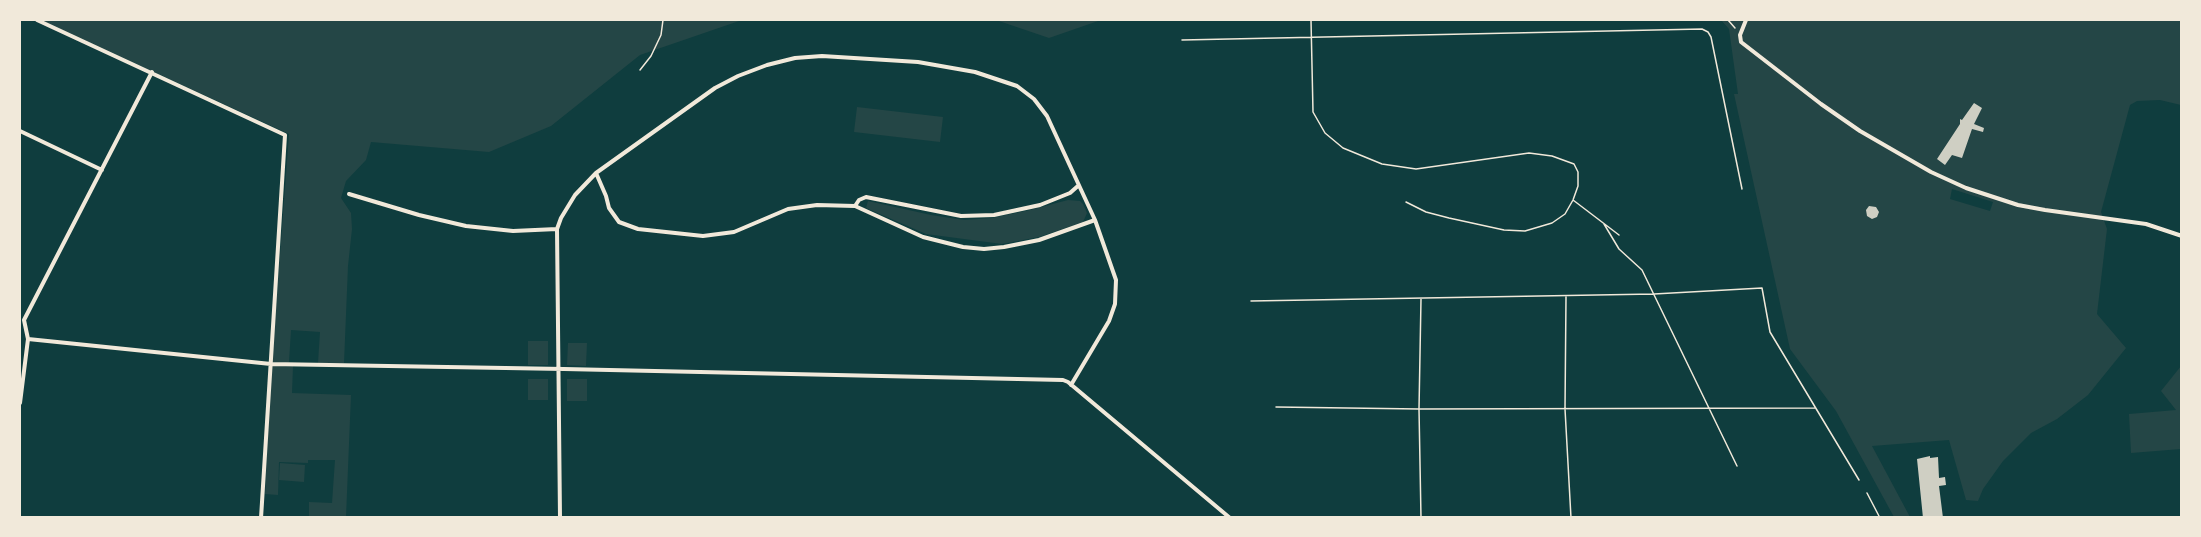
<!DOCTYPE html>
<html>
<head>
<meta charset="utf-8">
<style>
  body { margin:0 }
  #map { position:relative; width:2201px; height:537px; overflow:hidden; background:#0f3d3e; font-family:Arial,sans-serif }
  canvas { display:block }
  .frame { position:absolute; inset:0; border:21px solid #f1e9da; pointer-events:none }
</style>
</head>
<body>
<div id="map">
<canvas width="2201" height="537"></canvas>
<div class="frame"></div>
</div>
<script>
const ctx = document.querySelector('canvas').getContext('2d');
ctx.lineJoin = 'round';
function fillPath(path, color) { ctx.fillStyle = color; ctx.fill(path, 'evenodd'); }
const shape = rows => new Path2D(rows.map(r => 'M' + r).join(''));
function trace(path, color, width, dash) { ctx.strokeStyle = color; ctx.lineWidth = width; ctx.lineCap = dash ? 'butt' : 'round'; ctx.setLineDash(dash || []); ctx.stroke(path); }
fillPath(shape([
  [41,20,742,20,640,55,551,126,489,152,371,142,366,160,346,181,341,198,351,213,352,229,348,266,344,363,318,363,320,332,291,330,289,362,272,362,289,134],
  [996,20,1101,20,1049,38],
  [1721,20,2181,20,2181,105,2160,100,2137,101,2130,105,2101,212,2107,229,2097,314,2126,348,2088,395,2057,419,2031,433,2003,461,1983,489,1978,501,1966,500,1949,440,1872,446,1910,517,1894,517,1836,411,1790,349,1734,94,1738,94,1729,29],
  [1952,189,1993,202,1990,211,1950,199],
  [857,107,943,117,940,142,854,132],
  [1068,200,1080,201,1083,204,1087,213,1083,222,1039,237,1002,244,926,234,866,208,868,201,931,215,964,220,992,218,1030,210],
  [528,341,548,341,548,365,528,365],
  [568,343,587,343,586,366,567,365],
  [271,366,293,366,292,393,351,395,346,517,309,517,309,502,332,503,335,460,308,460,308,463,279,462,278,495,265,494],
  [2181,366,2181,449,2131,453,2129,414,2176,410,2161,391],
  [528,379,548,379,548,400,528,400],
  [567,379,587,379,587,401,567,401],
  [280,463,305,465,304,482,279,480]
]), '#244646');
fillPath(shape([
  [1974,103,1982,108,1974,124,1984,128,1983,132,1972,129,1962,158,1952,155,1945,165,1937,159,1960,124,1960,119,1962,120],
  [1869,206,1876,207,1879,212,1877,217,1872,219,1867,216,1866,210],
  [1930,456,1930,458,1938,457,1939,478,1945,477,1946,485,1939,486,1943,518,1923,518,1917,459]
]), '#cfcfc3');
trace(shape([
  [1311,20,1313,112,1325,133,1343,148,1382,164,1416,169,1529,153,1552,156,1574,164,1578,172,1578,186,1573,200,1565,214,1552,223,1525,231,1504,230,1449,218,1426,212,1406,202],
  [1728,20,1735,28],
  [1182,40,1702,29,1708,32,1711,37,1742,189],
  [640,70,651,56,661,35,663,20],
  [1573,200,1619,235],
  [1604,224,1619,249,1642,270,1737,466],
  [1566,297,1565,409,1571,518],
  [1421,299,1419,409,1421,518],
  [1251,301,1654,294,1762,288,1770,332,1859,480],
  [1276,407,1419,409,1815,408],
  [1867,493,1880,518],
  [1753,518,1764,517]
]), '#f1e9da', 1.5);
trace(shape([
  [37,20,285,135,261,518],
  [1746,20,1740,35,1741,42,1821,104,1860,131,1931,172,1966,188,2018,205,2045,210,2146,224,2182,236],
  [20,131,102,170],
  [596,173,606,196,609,208,619,222,638,229,703,236,734,232,788,209,817,205,855,206,923,237,963,247,984,249,1004,247,1039,240,1095,220],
  [349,194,419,215,466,226,513,231,557,229],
  [855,206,859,200,866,197,961,216,994,215,1040,205,1070,193,1079,185],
  [28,339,271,364,564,369,1063,380,1068,382,1230,518],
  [20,403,28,339,24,320,152,72],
  [560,518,557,229,561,218,575,195,596,173,715,88,738,76,767,65,795,58,822,56,918,62,975,72,1017,86,1034,99,1047,116,1095,220,1116,280,1115,304,1109,321,1071,385]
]), '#f1e9da', 4);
</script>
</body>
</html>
